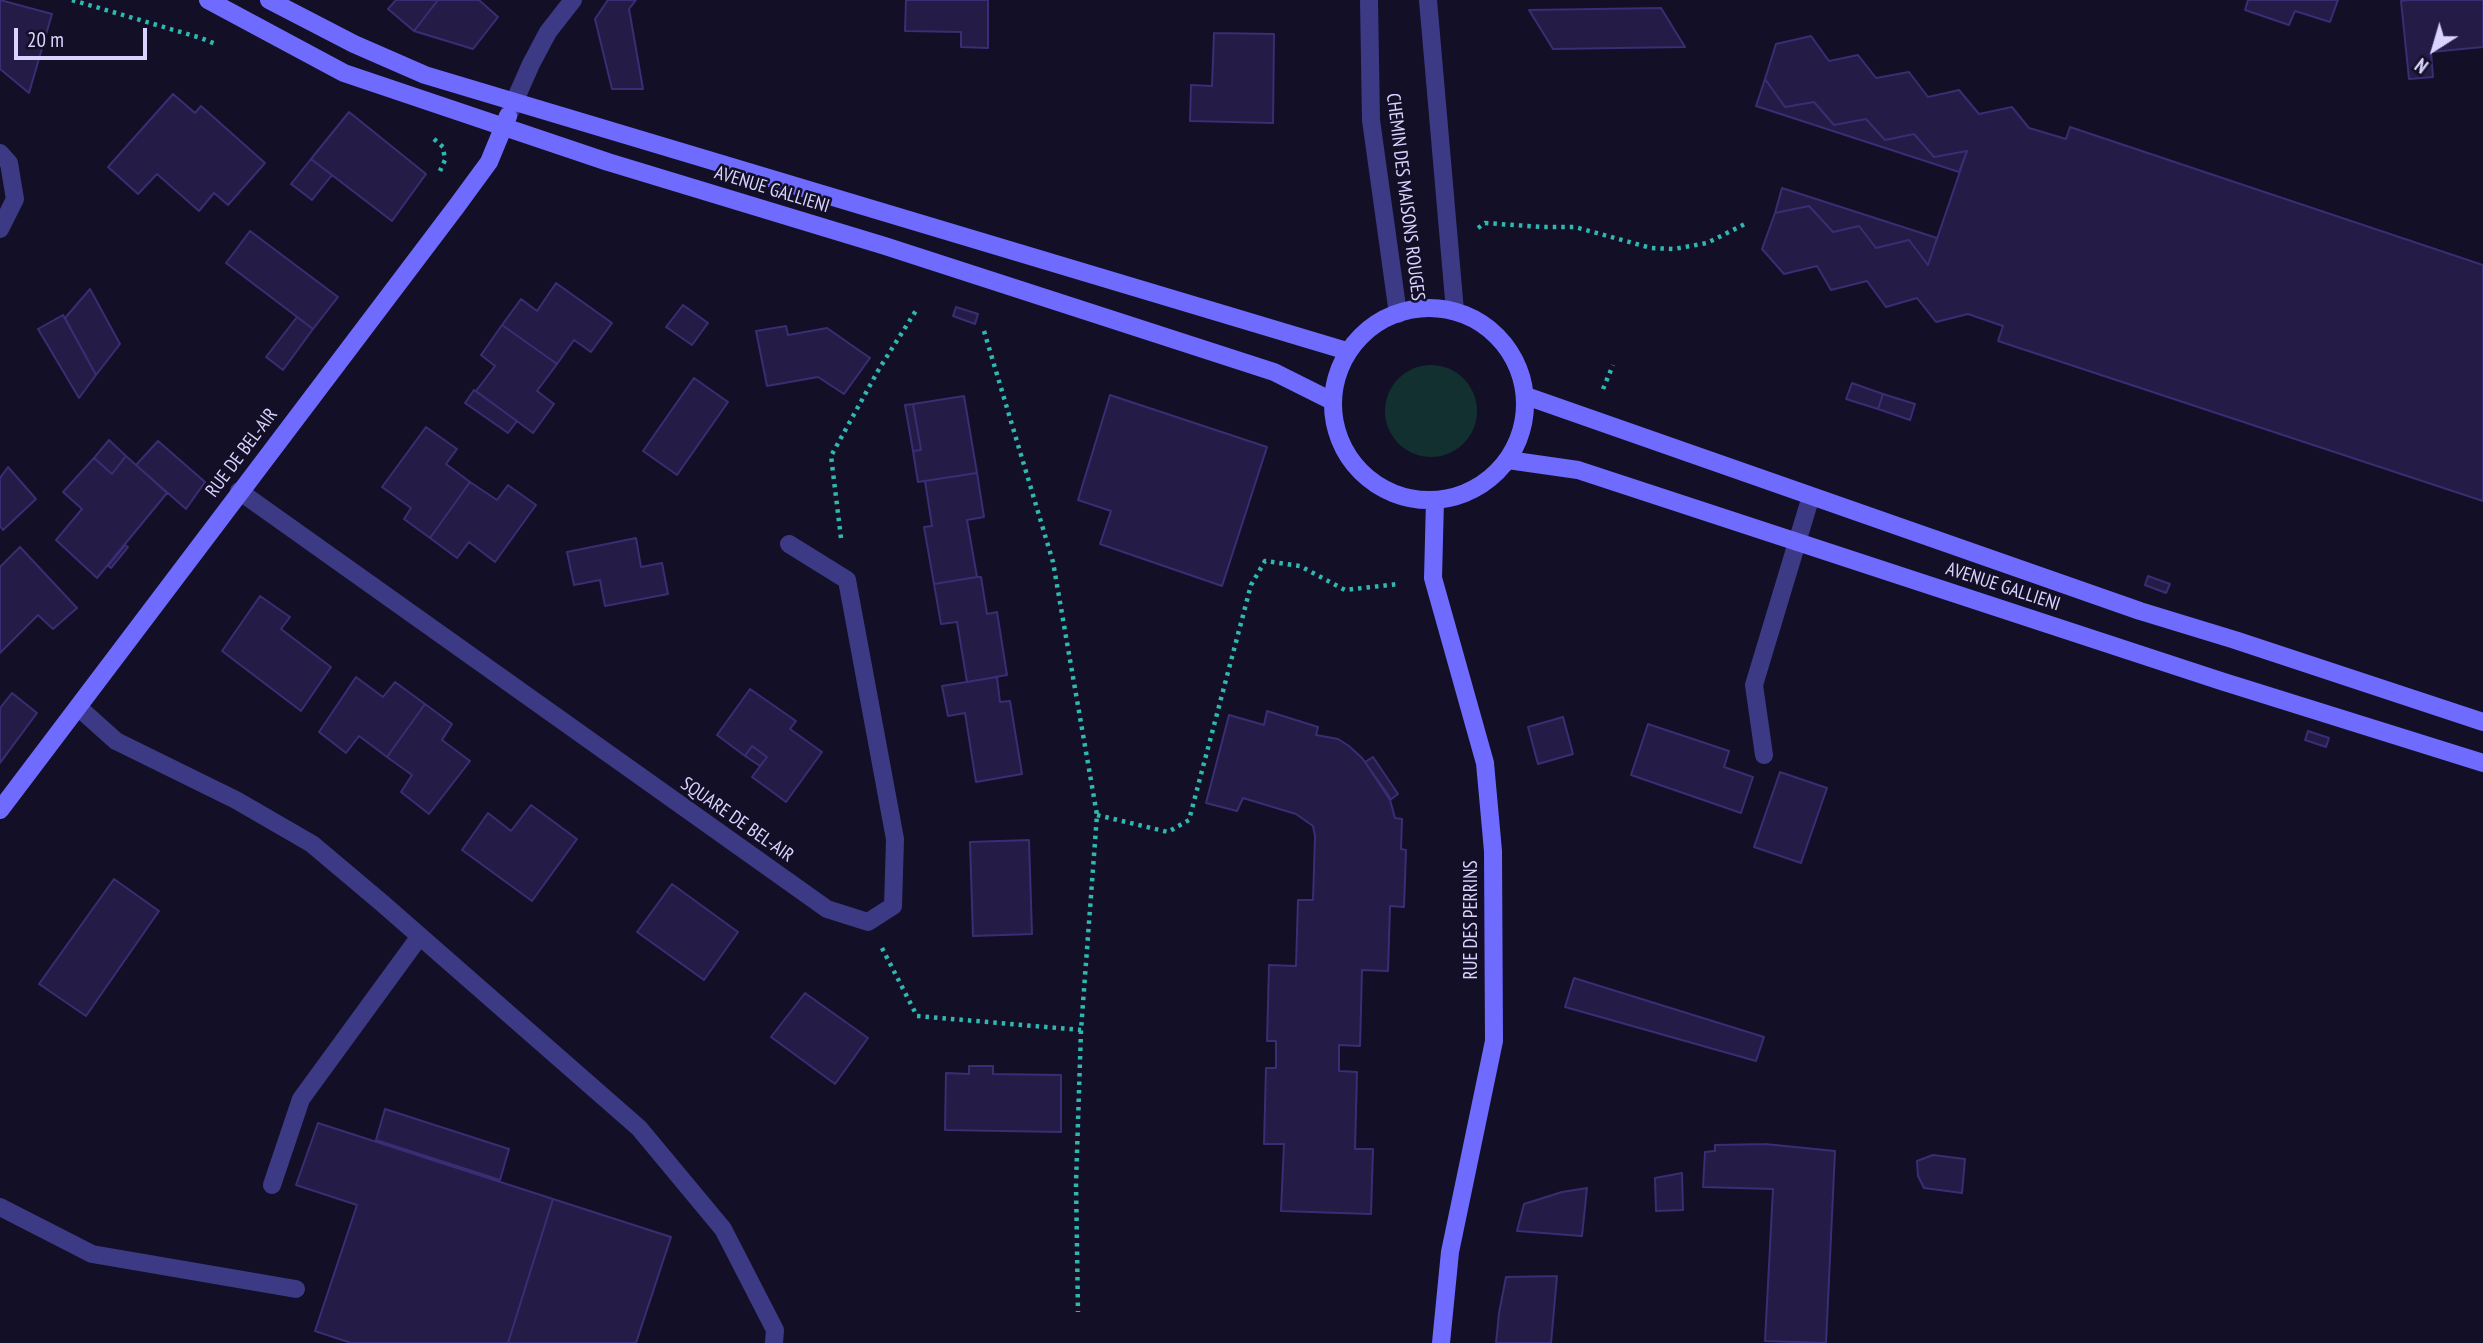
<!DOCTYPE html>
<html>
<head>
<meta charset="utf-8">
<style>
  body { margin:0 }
  #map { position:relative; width:2483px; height:1343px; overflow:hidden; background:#130f26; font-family:"PT Sans Narrow",sans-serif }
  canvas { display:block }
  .north { position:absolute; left:2399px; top:14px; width:70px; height:70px; -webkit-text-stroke:5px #130f26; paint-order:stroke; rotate:217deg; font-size:19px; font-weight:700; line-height:28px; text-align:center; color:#d9d4ff }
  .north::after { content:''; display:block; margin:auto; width:24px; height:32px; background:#d9d4ff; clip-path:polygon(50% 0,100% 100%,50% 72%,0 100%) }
  .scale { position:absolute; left:14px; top:28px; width:133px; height:32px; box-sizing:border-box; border:4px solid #d9d4ff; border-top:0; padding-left:9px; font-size:21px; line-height:24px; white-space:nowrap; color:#d9d4ff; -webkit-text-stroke:5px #130f26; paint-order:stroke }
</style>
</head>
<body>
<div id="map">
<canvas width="2483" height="1343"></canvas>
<div class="north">N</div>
<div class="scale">20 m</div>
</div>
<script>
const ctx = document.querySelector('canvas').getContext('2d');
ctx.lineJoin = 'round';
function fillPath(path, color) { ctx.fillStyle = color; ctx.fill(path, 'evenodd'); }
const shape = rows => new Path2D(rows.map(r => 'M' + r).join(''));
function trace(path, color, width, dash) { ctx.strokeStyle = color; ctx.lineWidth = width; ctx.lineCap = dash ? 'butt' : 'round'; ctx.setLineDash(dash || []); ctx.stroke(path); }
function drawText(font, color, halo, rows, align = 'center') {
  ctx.font = font + ' "PT Sans Narrow",sans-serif'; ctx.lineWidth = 5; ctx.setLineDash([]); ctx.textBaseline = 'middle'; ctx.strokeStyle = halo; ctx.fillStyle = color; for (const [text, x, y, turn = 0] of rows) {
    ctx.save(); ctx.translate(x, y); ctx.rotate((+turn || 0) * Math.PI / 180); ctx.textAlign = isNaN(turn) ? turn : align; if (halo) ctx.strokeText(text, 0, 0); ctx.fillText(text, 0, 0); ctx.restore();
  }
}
fillPath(shape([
  '1385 411a46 46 0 1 1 92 0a46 46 0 1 1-92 0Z'
]), '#12302f');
const building = shape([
  [0,0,52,14,29,93,0,69,0,0],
  [396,0,438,0,414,31,388,9,396,0],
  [438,0,479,0,498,17,473,49,414,31,438,0],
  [608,0,636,0,629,9,643,89,612,89,595,19,608,0],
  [906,0,988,0,988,48,961,47,961,32,905,31,906,0],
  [2248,0,2338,0,2330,22,2295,11,2289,25,2245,10,2248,0],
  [2410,0,2483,0,2483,47,2431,52,2433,77,2409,79,2401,1,2410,0],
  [1661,8,1685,47,1553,49,1529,10,1661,8],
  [1214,33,1274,34,1273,123,1190,121,1191,85,1212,86,1214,33],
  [1811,36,1829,61,1858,55,1876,78,1909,72,1928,97,1959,90,1979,114,2012,107,2029,128,2066,139,2070,127,2483,265,2483,501,1998,341,2003,326,1968,314,1936,322,1917,298,1886,307,1867,281,1831,290,1817,266,1784,274,1762,249,1775,213,1809,206,1833,232,1859,226,1876,248,1909,240,1928,265,1967,151,1934,157,1914,134,1885,140,1866,119,1834,125,1814,102,1785,107,1765,79,1776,44,1811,36],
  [1765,79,1785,107,1814,102,1834,125,1866,119,1885,140,1914,134,1934,157,1967,151,1959,172,1756,106,1765,79],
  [173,94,195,113,201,106,265,163,228,205,214,193,199,211,157,174,138,194,108,167,173,94],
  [349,112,426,174,392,221,311,159,349,112],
  [311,159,332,175,312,200,291,184,311,159],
  [1782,188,1937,238,1928,265,1909,240,1876,248,1859,226,1833,232,1809,206,1775,213,1782,188],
  [250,231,338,297,313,329,226,263,250,231],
  [556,283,612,323,591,352,574,340,557,364,502,325,521,299,537,311,556,283],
  [90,289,120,344,96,375,65,318,90,289],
  [683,305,708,323,692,345,666,327,683,305],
  [956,307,978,314,975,324,953,316,956,307],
  [63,315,96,375,79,398,38,329,63,315],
  [297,317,313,329,283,370,266,357,297,317],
  [502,325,557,364,537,391,554,404,533,433,476,391,495,366,481,355,502,325],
  [786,326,788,335,827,328,870,358,844,394,818,377,767,386,756,331,786,326],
  [694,378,728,402,677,475,643,451,694,378],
  [1852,383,1883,394,1878,409,1846,399,1852,383],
  [474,390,517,421,508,433,465,403,474,390],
  [1883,394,1915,404,1910,420,1878,409,1883,394],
  [1110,395,1267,447,1222,586,1100,544,1111,511,1078,500,1110,395],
  [964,396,977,473,918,482,913,451,921,450,913,404,964,396],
  [913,404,921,450,913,451,905,405,913,404],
  [426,427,457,449,446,464,470,482,430,538,404,519,411,508,382,487,426,427],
  [109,440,126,456,112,474,94,458,109,440],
  [158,441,205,482,186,509,136,465,158,441],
  [126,456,167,493,97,578,56,540,82,509,63,492,94,458,112,474,126,456],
  [8,467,36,499,3,530,0,526,0,478,8,467],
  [977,473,984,517,967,520,977,577,934,584,924,527,932,526,925,481,977,473],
  [470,482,497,500,508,485,536,505,495,562,469,542,457,558,430,538,470,482],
  [636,538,641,567,662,563,668,594,605,606,600,580,574,585,567,552,636,538],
  [125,545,128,547,111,568,108,566,125,545],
  [20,547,77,608,53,629,38,615,0,653,0,567,20,547],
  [2148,576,2170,584,2166,593,2145,585,2148,576],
  [977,577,981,577,987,614,997,612,1007,675,967,682,957,622,941,624,934,584,977,577],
  [260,596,290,617,281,629,331,667,301,711,222,651,260,596],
  [356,677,383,697,395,682,425,704,387,757,359,736,346,753,319,732,356,677],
  [997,677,1000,702,1010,701,1022,774,976,782,965,713,948,716,942,686,997,677],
  [750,689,796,721,790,729,822,752,786,802,752,777,767,757,752,746,745,756,717,735,750,689],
  [12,693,37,713,0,763,0,708,12,693],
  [425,704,452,724,442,740,470,761,429,814,401,792,412,775,387,757,425,704],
  [1267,711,1318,727,1316,735,1338,739,1349,746,1362,758,1389,796,1395,818,1402,819,1401,849,1406,850,1404,907,1390,906,1388,971,1362,970,1360,1046,1339,1045,1339,1071,1357,1072,1355,1149,1373,1149,1371,1214,1281,1211,1284,1144,1264,1144,1266,1068,1276,1068,1276,1041,1267,1041,1269,965,1296,966,1298,900,1313,900,1315,836,1313,826,1296,814,1243,798,1237,811,1206,803,1229,715,1264,725,1267,711],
  [1563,717,1573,754,1538,764,1528,727,1563,717],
  [1648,724,1729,751,1724,767,1753,777,1741,813,1631,775,1648,724],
  [2308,731,2329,738,2326,747,2305,740,2308,731],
  [752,746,767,757,760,766,745,756,752,746],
  [1373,757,1398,794,1390,800,1365,762,1373,757],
  [1780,772,1827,788,1801,863,1754,847,1780,772],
  [531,805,577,839,532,901,462,850,488,813,511,831,531,805],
  [1029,840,1032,934,973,936,970,842,1029,840],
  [114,879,159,911,86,1016,39,984,114,879],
  [672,884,738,932,704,980,637,932,672,884],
  [1574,978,1764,1037,1756,1061,1565,1007,1574,978],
  [805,993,868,1038,835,1084,771,1037,805,993],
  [969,1066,993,1066,993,1074,1061,1075,1061,1132,945,1130,946,1073,969,1074,969,1066],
  [385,1109,509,1149,500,1180,376,1140,385,1109],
  [318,1123,553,1199,508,1343,351,1343,315,1331,357,1205,296,1185,318,1123],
  [1765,1144,1835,1151,1826,1343,1765,1341,1773,1189,1703,1187,1705,1152,1715,1151,1715,1145,1765,1144],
  [1933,1155,1965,1159,1962,1193,1924,1188,1918,1176,1917,1161,1933,1155],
  [1682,1173,1683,1210,1656,1211,1655,1178,1682,1173],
  [1587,1188,1582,1236,1517,1231,1524,1204,1562,1192,1587,1188],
  [553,1199,671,1237,636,1343,508,1343,553,1199],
  [1557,1276,1551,1343,1496,1343,1499,1313,1506,1277,1557,1276]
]);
fillPath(building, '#241b47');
trace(building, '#3b2d73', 2);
trace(shape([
  [72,0,201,38,218,45],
  [434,139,443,147,445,160,440,171],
  [1478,228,1485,223,1542,227,1575,227,1651,248,1674,249,1707,243,1745,224],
  [984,331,1053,562,1097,815,1081,1030,1076,1183,1078,1312],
  [1603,389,1613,365],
  [841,538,831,456,879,369,917,309],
  [1097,815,1168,832,1189,820,1251,585,1265,561,1300,566,1345,590,1398,584],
  [882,948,917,1016,1081,1030]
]), '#2fb8b0', 4.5, [3.5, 5]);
trace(shape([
  [78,707,116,741,236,800,312,844,382,903,639,1128,723,1229,775,1330,774,1343],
  [1764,755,1754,685,1811,496],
  [272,1185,301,1099,420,936],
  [0,1207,92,1254,296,1289]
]), '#3d3a85', 18);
trace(shape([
  [1369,0,1371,120,1398,314],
  [1428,0,1455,311],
  [508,116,531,64,548,32,573,0],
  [0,153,9,163,15,199,0,229],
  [239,491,827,909,868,922,893,906,895,839,847,580,789,544]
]), '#3d3a85', 18);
trace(shape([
  [208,0,344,73,608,162,885,246,1274,372,1332,401],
  [269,0,354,44,425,75,1347,351],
  '1333 404a96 96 0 1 1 192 0a96 96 0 1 1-192 0Z',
  [1526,396,2140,611,2235,640,2483,722],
  [1508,460,1578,470,2221,681,2483,763],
  [1435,500,1433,578,1485,763,1493,851,1494,1041,1450,1252,1441,1343],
  [0,810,456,207,489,162,508,116]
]), '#6f6bff', 18);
drawText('19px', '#d9d4ff', '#130f26', [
  ["AVENUE GALLIENI",772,190,17],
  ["CHEMIN DES MAISONS ROUGES",1405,197,83],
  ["RUE DE BEL-AIR",242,453,-53],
  ["AVENUE GALLIENI",2003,587,18],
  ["SQUARE DE BEL-AIR",737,820,35],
  ["RUE DES PERRINS",1472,920,-90]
]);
</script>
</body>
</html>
